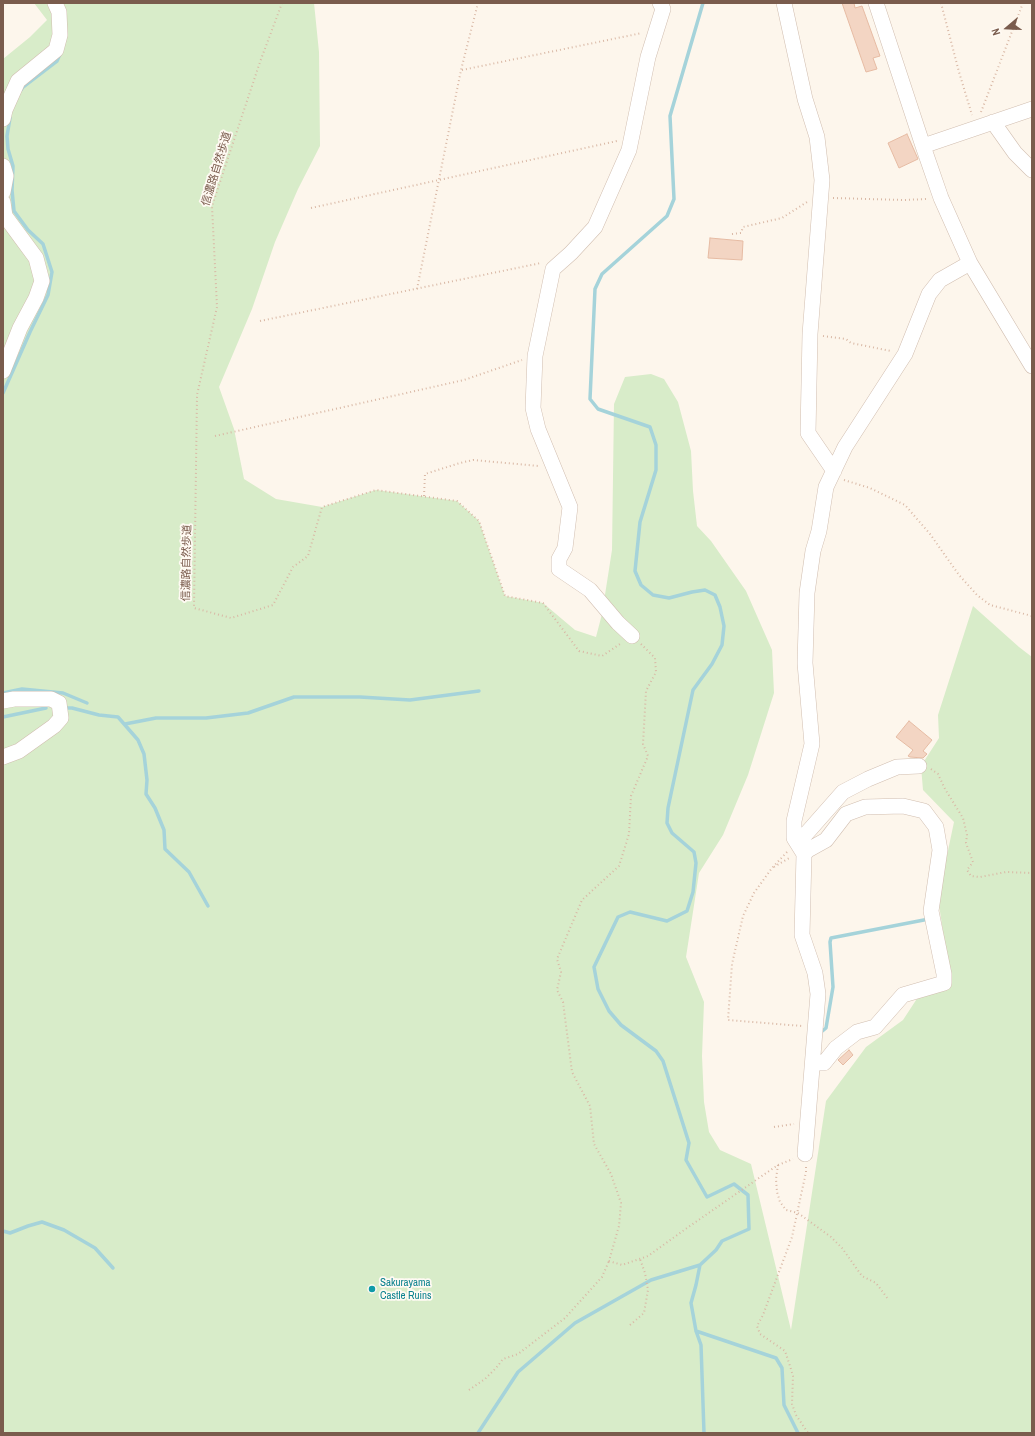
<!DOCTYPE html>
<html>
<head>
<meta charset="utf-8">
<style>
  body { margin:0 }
  #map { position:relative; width:1035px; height:1436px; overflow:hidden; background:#fdf6ec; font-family:"Archivo Narrow",sans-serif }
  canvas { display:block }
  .frame { position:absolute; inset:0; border:4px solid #7a5c4d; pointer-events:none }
  .north { position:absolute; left:987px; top:8px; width:40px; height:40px; -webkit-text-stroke:3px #fffaf3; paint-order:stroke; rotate:251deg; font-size:11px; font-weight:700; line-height:16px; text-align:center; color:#7a5c4d }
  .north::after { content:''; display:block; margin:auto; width:14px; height:18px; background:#7a5c4d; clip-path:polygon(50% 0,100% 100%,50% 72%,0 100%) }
</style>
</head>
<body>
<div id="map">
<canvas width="1035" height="1436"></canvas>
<div class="frame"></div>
<div class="north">N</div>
</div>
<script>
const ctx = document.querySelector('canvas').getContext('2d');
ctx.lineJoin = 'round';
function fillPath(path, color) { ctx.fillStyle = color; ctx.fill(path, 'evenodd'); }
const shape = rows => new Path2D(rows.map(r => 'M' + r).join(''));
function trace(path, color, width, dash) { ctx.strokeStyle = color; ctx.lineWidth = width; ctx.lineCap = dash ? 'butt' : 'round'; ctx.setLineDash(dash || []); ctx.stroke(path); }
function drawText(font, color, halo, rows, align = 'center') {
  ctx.font = font + ' "Archivo Narrow","Noto Sans JP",sans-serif'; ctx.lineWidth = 3.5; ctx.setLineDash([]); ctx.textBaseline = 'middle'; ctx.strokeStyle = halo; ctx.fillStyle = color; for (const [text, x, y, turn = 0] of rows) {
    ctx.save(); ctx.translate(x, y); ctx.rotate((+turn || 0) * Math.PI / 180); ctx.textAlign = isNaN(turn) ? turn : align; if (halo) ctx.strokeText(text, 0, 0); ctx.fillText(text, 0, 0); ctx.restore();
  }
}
fillPath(shape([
  [34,3,314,3,319,52,320,146,298,189,275,242,252,309,219,387,234,429,244,479,276,499,322,507,376,490,457,501,479,521,505,596,543,603,575,630,596,637,602,614,612,550,614,404,625,377,651,374,664,379,678,402,691,451,693,491,697,526,711,541,746,591,772,650,774,693,748,775,723,835,699,873,686,957,704,1002,702,1056,704,1102,709,1132,720,1150,751,1164,791,1330,826,1101,866,1047,903,1020,920,994,950,988,949,972,938,898,954,822,923,790,921,766,939,738,938,715,973,606,1019,647,1032,657,1032,1433,3,1433,3,59,30,37,47,20]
]), '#d8ecc9');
trace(shape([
  [703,3,670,116,674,199,667,216,602,274,595,289,590,399,598,409,650,427,656,445,656,470,640,522,635,571,641,585,653,595,669,598,692,592,705,590,715,595,720,607,724,626,722,645,712,664,693,690,668,808,667,823,672,833,694,852,696,863,693,892,687,911,667,921,630,912,618,917,594,967,598,989,609,1011,621,1025,656,1051,663,1061,689,1143,686,1160,707,1197,734,1184,748,1195,749,1229,722,1241,716,1250,700,1265,696,1285,691,1303,696,1331,701,1345,704,1433],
  [21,90,23,87,57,61,60,54],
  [3,393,30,332,48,295,52,272,43,244,28,230,14,211,12,190,13,166,8,149,7,136,10,118],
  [3,693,22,689,63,693,87,703],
  [65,708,72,708,99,715,118,717,138,740,144,754,147,780,146,794,155,808,164,830,165,849,189,872,208,906],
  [3,717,46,708],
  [125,724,156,718,206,718,248,713,294,697,360,697,410,700,479,691],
  [820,1033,826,1028,833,987,830,942,831,938,929,919],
  [3,1231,10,1233,28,1226,42,1222,64,1230,95,1248,113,1268],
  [696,1331,776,1358,782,1368,784,1405,798,1433],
  [478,1433,518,1372,575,1323,651,1280,700,1265]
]), '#a5d3da', 3.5);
const building = shape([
  [842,3,854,3,855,8,862,6,880,56,873,58,877,69,866,72,842,3],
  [907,134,918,159,899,168,888,143,907,134],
  [710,238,743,241,742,260,708,258,710,238],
  [909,721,932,740,923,751,927,754,923,758,910,757,908,756,913,750,896,737,909,721],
  [849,1050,853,1055,843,1065,838,1060,849,1050]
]);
fillPath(building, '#f3d5c3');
trace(building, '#e6bba3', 1);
const minor = shape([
  [784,3,805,99,817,137,822,180,810,334,808,433,834,471],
  [876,3,923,146,941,198,970,263,1032,366],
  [3,119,5,110,18,81,56,50,60,35,59,12,55,3],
  [993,122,1015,153,1032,170],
  [923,146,1032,109],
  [3,166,6,176,3,192],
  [3,202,5,216,36,258,42,281,36,298,20,328,3,371],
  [632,636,618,623,590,590,559,569,559,559,565,548,570,507,538,429,533,408,535,356,553,269,571,253,595,227,629,150,648,57,663,9,660,3],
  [3,701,14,699,51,699,59,703,61,718,54,726,19,751,3,757],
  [798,843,843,792,868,779,897,767,919,766],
  [804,854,808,850,826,840,846,814,865,807,903,806,924,811,936,827,940,850,931,911,944,974,944,983,903,995,875,1027,857,1032,836,1048,824,1063,813,1063],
  [805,1154,818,994,815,973,802,935,804,854,794,838,794,821,812,744,805,663,807,593,813,551,819,531,826,487,845,447,905,354,929,294,940,280,970,263]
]);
trace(minor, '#d1beb0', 16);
trace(shape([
  [282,3,260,62,212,206,217,307,197,395,194,608,231,618,273,605,293,567,308,556,322,507,376,490,457,501,479,521,505,596,543,603,579,651,602,656,620,644],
  [941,3,959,72,972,115],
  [462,70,642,33],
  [981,112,1023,3],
  [833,198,903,200,928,199],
  [311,208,617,141],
  [732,234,741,233,743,227,782,218,807,202],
  [417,289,461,70,478,3],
  [260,321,541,263],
  [823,336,846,339,851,343,891,351],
  [215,436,464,380,522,360],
  [844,480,870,488,905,505,930,534,959,575,977,595,990,605,1032,616],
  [424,496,425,474,460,463,473,460,539,466],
  [641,644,655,658,656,672,646,691,643,744,648,756,631,796,629,834,619,866,582,900,557,959,561,972,557,990,563,1002,572,1072,590,1106,594,1144,611,1174,621,1203,619,1226,609,1261,622,1265,648,1256,687,1228,759,1178,778,1165,793,1159],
  [931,769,938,774,945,789,963,818,967,835,966,843,973,862,967,870,971,876,980,877,1006,872,1032,873],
  [787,852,772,868,754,893,743,916,732,964,728,1020,802,1026],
  [774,867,791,857],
  [774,1127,794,1124],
  [778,1165,776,1179,777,1192,780,1202,786,1210,798,1213,831,1237,842,1248,862,1276,876,1283,888,1299],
  [806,1167,806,1172,792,1237,763,1315,757,1326,760,1334,785,1351,790,1366,793,1376,792,1404,796,1415,808,1433],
  [630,1325,644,1313,648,1290,645,1273,640,1259],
  [469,1390,485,1379,496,1368,503,1359,518,1354,565,1318,602,1277,609,1261]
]), '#d9b8a5', 2, [1, 3]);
trace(minor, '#fff', 15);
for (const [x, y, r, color] of [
  [372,1289,4,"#0f9aa8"]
]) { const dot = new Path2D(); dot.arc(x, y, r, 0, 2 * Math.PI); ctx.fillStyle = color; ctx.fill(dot); trace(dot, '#fffaf3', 1.5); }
drawText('11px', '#7a5c4d', '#fffaf3', [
  ["信濃路自然歩道",217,169,-73],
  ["信濃路自然歩道",187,563,-89]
]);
drawText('11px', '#0d838f', '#fffaf3', [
  ["Sakurayama",380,1283],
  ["Castle Ruins",380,1296]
], 'left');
</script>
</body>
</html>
